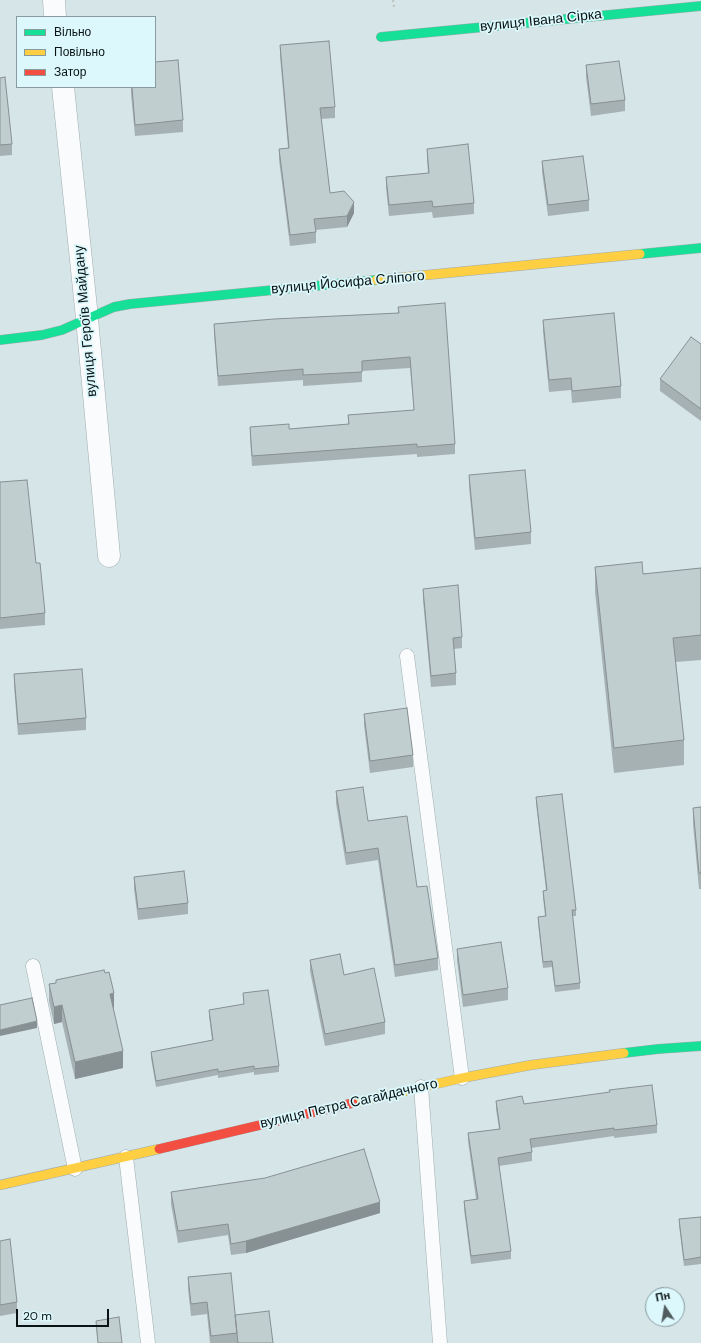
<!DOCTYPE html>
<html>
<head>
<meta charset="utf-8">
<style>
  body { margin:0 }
  #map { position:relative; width:701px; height:1343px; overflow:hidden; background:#d6e5e8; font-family:"DM Sans",sans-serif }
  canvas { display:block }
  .legend { position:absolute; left:16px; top:16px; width:140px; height:72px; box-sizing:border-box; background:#dcf8fc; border:1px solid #889c9f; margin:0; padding:5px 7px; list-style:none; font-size:12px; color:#091314 }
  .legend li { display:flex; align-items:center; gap:8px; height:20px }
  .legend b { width:20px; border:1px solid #889c9f }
  .north { position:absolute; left:645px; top:1287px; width:40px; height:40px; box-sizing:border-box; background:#dcf8fc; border:1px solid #889c9f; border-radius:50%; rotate:348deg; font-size:11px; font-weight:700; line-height:16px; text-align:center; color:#091314 }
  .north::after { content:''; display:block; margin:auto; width:14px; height:18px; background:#515c5e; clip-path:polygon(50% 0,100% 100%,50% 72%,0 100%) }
  .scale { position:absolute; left:16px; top:1309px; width:93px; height:18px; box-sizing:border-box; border:2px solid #091314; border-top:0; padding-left:5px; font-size:12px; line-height:14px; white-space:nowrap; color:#091314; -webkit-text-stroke:3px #dcf8fc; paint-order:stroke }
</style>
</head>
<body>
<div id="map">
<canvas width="701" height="1343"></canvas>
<ul class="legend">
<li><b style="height:5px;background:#16e098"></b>Вільно</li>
<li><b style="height:5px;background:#ffcf43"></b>Повільно</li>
<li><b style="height:5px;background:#f24e42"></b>Затор</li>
</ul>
<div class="north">Пн</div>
<div class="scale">20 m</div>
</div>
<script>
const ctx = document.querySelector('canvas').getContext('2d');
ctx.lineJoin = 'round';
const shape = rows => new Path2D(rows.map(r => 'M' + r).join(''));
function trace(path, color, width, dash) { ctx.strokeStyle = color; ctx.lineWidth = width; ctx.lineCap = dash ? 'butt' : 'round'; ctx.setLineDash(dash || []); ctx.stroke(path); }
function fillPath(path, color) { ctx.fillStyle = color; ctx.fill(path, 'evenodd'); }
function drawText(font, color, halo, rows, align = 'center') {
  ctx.font = font + ' "DM Sans",sans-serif'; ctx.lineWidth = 3.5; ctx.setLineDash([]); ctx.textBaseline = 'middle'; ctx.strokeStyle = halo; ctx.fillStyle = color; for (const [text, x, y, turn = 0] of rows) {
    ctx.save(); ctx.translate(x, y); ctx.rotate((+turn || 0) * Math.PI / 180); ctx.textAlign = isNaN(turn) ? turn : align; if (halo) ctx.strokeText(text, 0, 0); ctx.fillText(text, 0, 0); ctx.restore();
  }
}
const lane = shape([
  [407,656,462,1078],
  [33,966,75,1169],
  [421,1087,440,1343],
  [126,1157,148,1343]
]);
const street = shape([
  [54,0,55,17],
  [63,87,86,308,109,556]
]);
const fast = shape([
  [381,37,701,6],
  [640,254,701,248],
  [0,340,42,335,62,330,114,307,130,304,376,280],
  [624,1053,658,1049,701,1046]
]);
const slow = shape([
  [376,280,640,254],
  [353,1103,462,1078,531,1065,624,1053],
  [0,1185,159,1149]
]);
const jam = shape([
  [159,1149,353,1103]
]);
trace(lane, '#a0acae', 15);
trace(street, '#a0acae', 23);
trace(fast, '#a0acae', 10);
trace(slow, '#a0acae', 10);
trace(jam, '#a0acae', 10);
trace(shape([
  [393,0,394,7]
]), '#bfc5c5', 2.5, [2, 3]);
trace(lane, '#f9fbfc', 14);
trace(street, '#f9fbfc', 22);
trace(fast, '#16e098', 9);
trace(slow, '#ffcf43', 9);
trace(jam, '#f24e42', 9);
fillPath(shape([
  [280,45,335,107,335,118,321,119,330,193,354,213,347,227,316,230,316,243,290,246,279,160,279,149,288,148,280,56],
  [586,65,625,100,625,111,591,116,586,77],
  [0,78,12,144,12,155,0,156],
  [131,87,155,87,183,120,183,132,135,136,131,94],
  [427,149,474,203,474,214,433,218,432,212,389,216,386,188,386,177,428,173,427,159],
  [542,161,589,200,589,211,548,216,542,172],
  [398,307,455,444,455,454,417,457,417,454,252,466,250,437,250,427,289,429,348,424,348,415,414,410,410,368,362,371,362,382,303,386,303,380,218,386,214,334,214,324,398,313],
  [543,320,621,386,621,398,572,403,571,390,549,392,543,332],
  [701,344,701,421,660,391,660,379],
  [469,475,531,532,531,544,475,550,469,487],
  [0,482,36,563,45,613,45,625,0,629],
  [595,567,643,574,701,568,701,660,676,662,684,740,684,765,614,773,595,592],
  [423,589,462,637,462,648,454,649,456,673,456,685,431,687,423,600],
  [14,674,86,718,86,730,18,735,14,686],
  [364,714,413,755,413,767,370,773,364,725],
  [336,791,368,821,417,887,438,958,438,970,395,977,378,860,346,865,336,803],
  [536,797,576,910,576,916,572,916,580,983,580,989,555,992,552,967,543,968,538,923,538,917,545,916,543,897,543,891,546,890,536,803],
  [701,807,701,889,699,889,693,824,693,808],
  [134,877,188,903,188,914,138,920,134,889],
  [457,949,508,988,508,1000,463,1007,457,960],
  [310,960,344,975,385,1022,385,1034,325,1046,310,971],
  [56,980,114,1010,113,1010,123,1068,75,1079,62,1022,54,1024,49,1001,49,984,56,983],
  [243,993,279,1066,279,1072,254,1075,254,1072,218,1078,218,1075,156,1087,151,1058,151,1052,212,1040,209,1016,209,1010,244,1004],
  [496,1101,524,1104,657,1125,657,1133,614,1138,614,1136,531,1148,532,1152,532,1161,499,1166,511,1251,511,1259,471,1264,464,1209,464,1201,476,1199,468,1141,468,1133,499,1129,496,1109],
  [171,1192,380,1213,246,1253,231,1255,228,1235,178,1243,171,1204],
  [701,1217,701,1264,684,1266,679,1225,679,1219],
  [0,1241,17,1302,17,1313,0,1316],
  [188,1277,235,1316,273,1343,210,1343,207,1314,191,1316,188,1289],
  [96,1321,122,1343,98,1343,96,1327]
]), '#a6b1b3');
fillPath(shape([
  [354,202,354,213,347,227,347,216],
  [114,993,114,1010,110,1011,110,994],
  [62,1005,62,1022,54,1024,54,1007],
  [37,1021,37,1028,0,1036,0,1030],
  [123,1051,123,1068,75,1079,75,1062],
  [380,1202,380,1213,246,1253,246,1241]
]), '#879092');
const building = shape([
  [329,41,335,107,320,108,330,193,344,191,354,202,347,216,314,219,316,232,290,235,279,149,289,148,280,45,329,41],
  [178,60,183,120,135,125,132,87,155,87,155,62,178,60],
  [619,61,625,100,591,104,586,65,619,61],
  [5,77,12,144,0,145,0,78,5,77],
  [468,144,474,203,433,207,432,201,389,205,386,177,429,173,427,149,468,144],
  [583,156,589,200,548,205,542,161,583,156],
  [445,303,455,444,417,447,417,444,252,456,250,427,289,424,289,429,349,424,348,415,414,410,410,357,362,361,362,372,303,375,303,369,218,376,214,324,274,319,399,313,398,307,445,303],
  [614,313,621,386,572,391,571,378,549,380,543,320,614,313],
  [691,337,701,344,701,409,660,379,691,337],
  [525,470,531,532,475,538,469,475,525,470],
  [27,480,36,563,40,563,45,613,0,618,0,482,27,480],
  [642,562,643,574,701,568,701,635,673,638,684,740,614,748,595,567,642,562],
  [458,585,462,637,453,638,456,673,431,676,423,589,458,585],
  [82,669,86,718,18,724,14,674,82,669],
  [407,708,413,755,370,761,364,714,407,708],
  [363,787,368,821,407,816,417,887,427,886,438,958,395,965,378,848,346,853,336,791,363,787],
  [562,794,576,910,572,910,580,983,555,986,552,961,543,962,538,917,546,916,543,891,547,890,536,797,562,794],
  [701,807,701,873,699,873,693,808,701,807],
  [184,871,188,903,138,909,134,877,184,871],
  [501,942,508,988,463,995,457,949,501,942],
  [340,954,344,975,374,968,385,1022,325,1034,310,960,340,954],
  [104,970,105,973,109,972,114,993,110,994,123,1051,75,1062,62,1005,54,1007,49,984,56,983,56,980,104,970],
  [268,990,279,1066,254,1069,254,1066,218,1072,218,1069,156,1081,151,1052,213,1040,209,1010,244,1004,243,993,268,990],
  [32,998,37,1021,0,1030,0,1005,32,998],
  [652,1085,657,1125,614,1130,614,1128,530,1139,532,1152,498,1158,511,1251,471,1256,464,1201,478,1199,468,1133,500,1129,496,1101,522,1096,524,1104,610,1092,609,1090,652,1085],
  [364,1149,380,1202,246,1241,231,1244,228,1224,178,1231,171,1192,265,1178,364,1149],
  [701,1217,701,1257,684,1260,679,1219,701,1217],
  [10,1239,17,1302,0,1305,0,1241,10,1239],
  [231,1273,237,1333,211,1336,207,1302,191,1304,188,1277,231,1273],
  [269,1311,273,1343,238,1343,235,1315,269,1311],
  [119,1317,122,1343,98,1343,96,1321,119,1317]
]);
fillPath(building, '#c1ced0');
trace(building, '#879092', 1);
drawText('14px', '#091314', '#dcf8fc', [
  ["вулиця Івана Сірка",541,21,-6],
  ["вулиця Йосифа Сліпого",348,283,-5],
  ["вулиця Героїв Майдану",86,321,-95],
  ["вулиця Петра Сагайдачного",349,1104,-13]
]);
</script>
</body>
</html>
